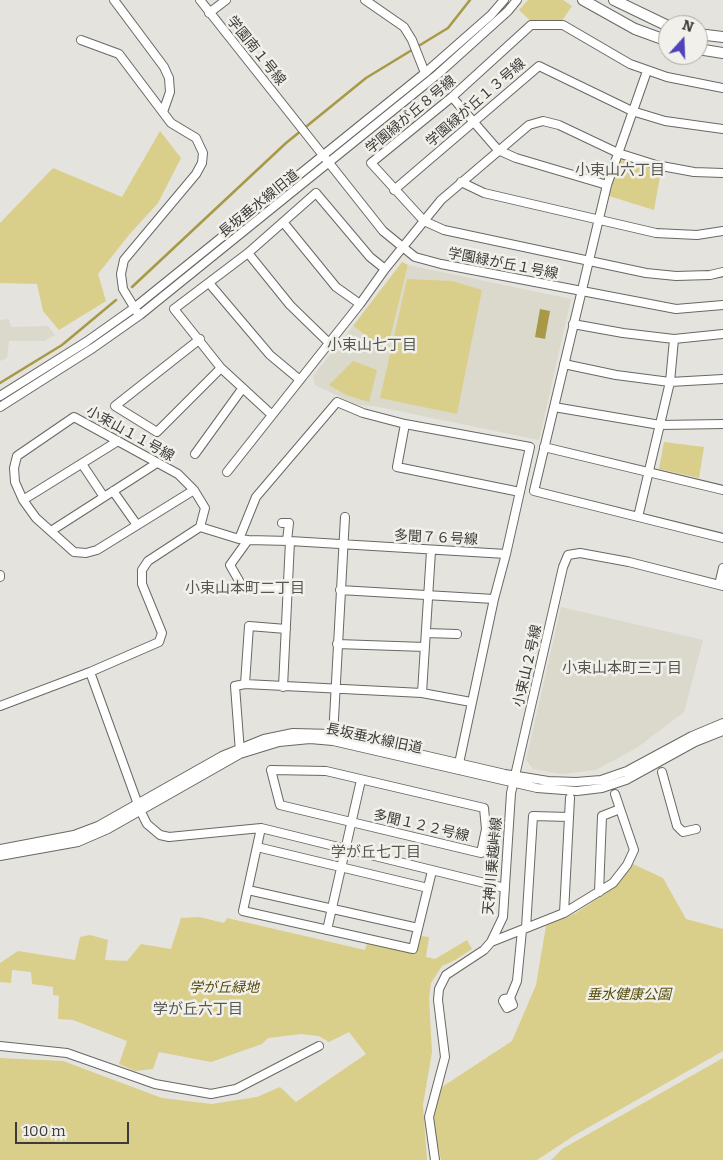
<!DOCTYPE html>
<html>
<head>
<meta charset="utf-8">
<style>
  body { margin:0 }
  #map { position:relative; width:723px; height:1160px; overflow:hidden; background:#e4e3dd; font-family:Bitter,serif }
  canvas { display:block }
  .north { position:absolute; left:658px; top:15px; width:50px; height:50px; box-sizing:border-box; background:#f1f0ea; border:1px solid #a9a8a3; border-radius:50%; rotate:20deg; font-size:14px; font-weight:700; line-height:20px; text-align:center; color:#3c3b39 }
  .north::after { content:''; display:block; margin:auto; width:18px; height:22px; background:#5242ba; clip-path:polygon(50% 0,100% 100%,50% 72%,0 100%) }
  .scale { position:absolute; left:15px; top:1122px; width:114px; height:22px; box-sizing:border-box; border:2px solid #3c3b39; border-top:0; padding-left:6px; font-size:15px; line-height:18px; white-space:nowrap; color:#3c3b39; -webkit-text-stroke:4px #f1f0ea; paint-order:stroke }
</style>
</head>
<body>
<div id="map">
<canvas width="723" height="1160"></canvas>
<div class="north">N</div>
<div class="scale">100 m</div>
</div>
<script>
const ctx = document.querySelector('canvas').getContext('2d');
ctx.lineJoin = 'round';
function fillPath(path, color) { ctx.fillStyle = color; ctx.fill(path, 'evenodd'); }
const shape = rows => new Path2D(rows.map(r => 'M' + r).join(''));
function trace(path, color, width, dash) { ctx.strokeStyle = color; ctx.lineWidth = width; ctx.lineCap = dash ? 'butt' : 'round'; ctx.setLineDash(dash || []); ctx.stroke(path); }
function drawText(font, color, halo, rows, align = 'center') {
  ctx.font = font + ' Bitter,"Noto Sans JP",serif'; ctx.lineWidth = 5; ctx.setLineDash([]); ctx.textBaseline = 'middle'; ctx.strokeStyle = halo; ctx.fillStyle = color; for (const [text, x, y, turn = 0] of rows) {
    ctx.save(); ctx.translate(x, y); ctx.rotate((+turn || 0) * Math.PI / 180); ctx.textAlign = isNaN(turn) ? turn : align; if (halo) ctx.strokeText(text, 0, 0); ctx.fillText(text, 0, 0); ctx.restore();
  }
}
fillPath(shape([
  [408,265,571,299,539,440,374,406,357,405,315,385,313,376,353,326,387,351],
  [9,319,11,327,48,326,55,335,44,341,9,341,7,358,0,361,0,320],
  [561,607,703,640,684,712,638,747,596,770,561,774,533,769,526,760]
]), '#dbd9cc');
fillPath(shape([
  [528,0,563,0,572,6,561,22,532,22,519,10],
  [160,131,181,158,158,203,128,236,98,274,106,301,59,330,43,311,37,284,0,283,0,223,53,168,122,197],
  [626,158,661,171,654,210,609,196,619,162],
  [402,262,408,265,387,351,353,326],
  [407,279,452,281,482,290,457,414,380,398],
  [353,361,377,370,369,402,346,395,329,385],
  [664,442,704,447,699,478,659,469],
  [633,864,663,878,686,919,723,929,723,1051,575,1135,537,1160,441,1160,432,1119,433,1106,442,1087,512,1041,536,985,546,926,576,913,615,887],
  [199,917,224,923,227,918,365,950,367,943,415,953,421,936,429,937,426,957,435,959,467,940,472,949,455,960,442,966,431,983,429,998,432,1052,423,1105,427,1160,0,1160,0,1058,63,1061,162,1098,212,1104,257,1097,280,1087,296,1102,366,1054,349,1032,329,1042,319,1036,301,1034,268,1038,262,1044,211,1062,159,1052,153,1069,135,1071,119,1064,127,1041,73,1020,58,1019,59,996,53,995,53,987,32,984,31,972,12,970,11,983,0,982,0,963,18,951,75,960,80,937,90,935,108,940,105,960,127,961,141,944,171,949,181,918],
  [723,1058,723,1160,551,1160,562,1149]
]), '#dace8b');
fillPath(shape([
  [540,309,550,311,545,339,535,337]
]), '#a89947');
trace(shape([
  [132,287,286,143,366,78,448,28,470,0],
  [0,383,62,345,116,300]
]), '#a89947', 2.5);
const minor = shape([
  [114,0,164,67,169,78,170,92,163,112],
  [200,0,383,231,415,257,441,264,676,309,723,305],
  [365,0,404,27,412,40,425,73],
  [209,13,226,0],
  [81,40,119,54,171,123,196,138,203,153,202,163,196,174,124,260,121,274,123,289,137,312],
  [647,71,607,185,534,491,723,538],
  [723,88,667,77,630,64,563,25,531,25,452,97,371,163,424,221,444,230,646,273,676,276,710,275,723,272],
  [452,97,498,150,516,158,607,185],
  [461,182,484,193,656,233,697,235,723,231],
  [394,190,539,66,632,111,665,121,723,129],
  [283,222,336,287,360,304],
  [248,253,290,305,329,343],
  [209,283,270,355,300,380],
  [573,324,623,333,674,339,723,334],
  [200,339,115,406,157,432,221,368],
  [564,364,616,375,670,382,723,379],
  [0,396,86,342,134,308,425,73,491,15,504,0],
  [0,407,93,348,140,315,438,74,508,11,517,0],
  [554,407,660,425,723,424],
  [272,415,221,368,174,309,248,253,316,193,370,257,385,269],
  [405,424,397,467,520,492],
  [544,447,723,490],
  [195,454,242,389],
  [82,464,104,497],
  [227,472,360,304,385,269,441,200,529,125,543,121,559,125,618,153,656,165,694,172,723,173],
  [113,491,137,525],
  [23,500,118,441],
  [638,517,670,382,674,339],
  [282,523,289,523,287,541],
  [200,527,239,539],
  [51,531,157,463],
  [248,540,239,539,256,497,337,402,363,413,405,424,530,447,506,554],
  [0,575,0,577],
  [719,585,723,568],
  [288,588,242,586,230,565,248,540,290,541],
  [340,590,494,599],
  [426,633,457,634],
  [337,644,425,647],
  [90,672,140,810,147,824,160,835,169,837,261,828,505,888],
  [245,684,249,626,286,629],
  [283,687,290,541,506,554,494,599,458,768],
  [422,693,431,551],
  [0,706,90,672,159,642,162,633,142,584,142,570,148,561,200,527,205,508,194,490,178,474,74,417,17,456,14,468,15,482,23,500,36,518,74,552,86,553,97,550,194,490],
  [333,737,345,517],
  [240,752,235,686,245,684,422,693,471,702],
  [271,770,326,771,484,808,486,829,481,853,280,805,271,770],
  [662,772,677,826,683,832,696,829],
  [261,828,243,911,413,949,432,871],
  [257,847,428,888],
  [0,849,74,835,98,826,222,756,264,739,293,733,333,734,505,774,548,781,576,782,601,780,627,771,692,736,723,723],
  [0,856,78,842,108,829,240,754,279,742,310,739,333,741,537,788,577,791,602,788,626,780,695,742,723,731],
  [248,890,418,928],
  [599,892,602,816,620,809],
  [564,913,570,798],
  [526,928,533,816,569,817],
  [327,930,361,780],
  [491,942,564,913,613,883,627,865,634,850,615,794],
  [510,998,504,999,503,1001,507,1008,513,1005,510,998,517,981,522,930],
  [0,1046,67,1053,155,1084,211,1094,236,1089,319,1046],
  [435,1160,429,1117,445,1057,438,1000,439,989,446,975,484,950,491,942,503,917,511,793,563,567,568,555,580,553,629,562,723,586]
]);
const major = shape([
  [583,0,635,29,668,41],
  [614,0,668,26],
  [698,34,723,37],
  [698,49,723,53]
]);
trace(minor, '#696863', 10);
trace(major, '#696863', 12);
trace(minor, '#fff', 8);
trace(major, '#fff', 10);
drawText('14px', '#3c3b39', '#f1f0ea', [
  ["学園南１号線",256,51,51],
  ["学園緑が丘１３号線",476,103,-41],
  ["学園緑が丘８号線",411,115,-40],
  ["長坂垂水線旧道",259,204,-39],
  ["学園緑が丘１号線",503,264,11],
  ["小束山１１号線",130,434,29],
  ["多聞７６号線",436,538,3],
  ["小束山２号線",528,666,-77],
  ["長坂垂水線旧道",374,739,12],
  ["多聞１２２号線",421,826,13],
  ["天神川乗越峠線",493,866,-85]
]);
drawText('italic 14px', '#594e0e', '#f1f0ea', [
  ["学が丘緑地",224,988],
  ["垂水健康公園",629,995]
]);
drawText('15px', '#575752', '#f1f0ea', [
  ["小束山六丁目",620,171],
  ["小束山七丁目",372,346],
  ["小束山本町二丁目",245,589],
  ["小束山本町三丁目",622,669],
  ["学が丘七丁目",376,853],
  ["学が丘六丁目",198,1010]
]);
</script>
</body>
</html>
